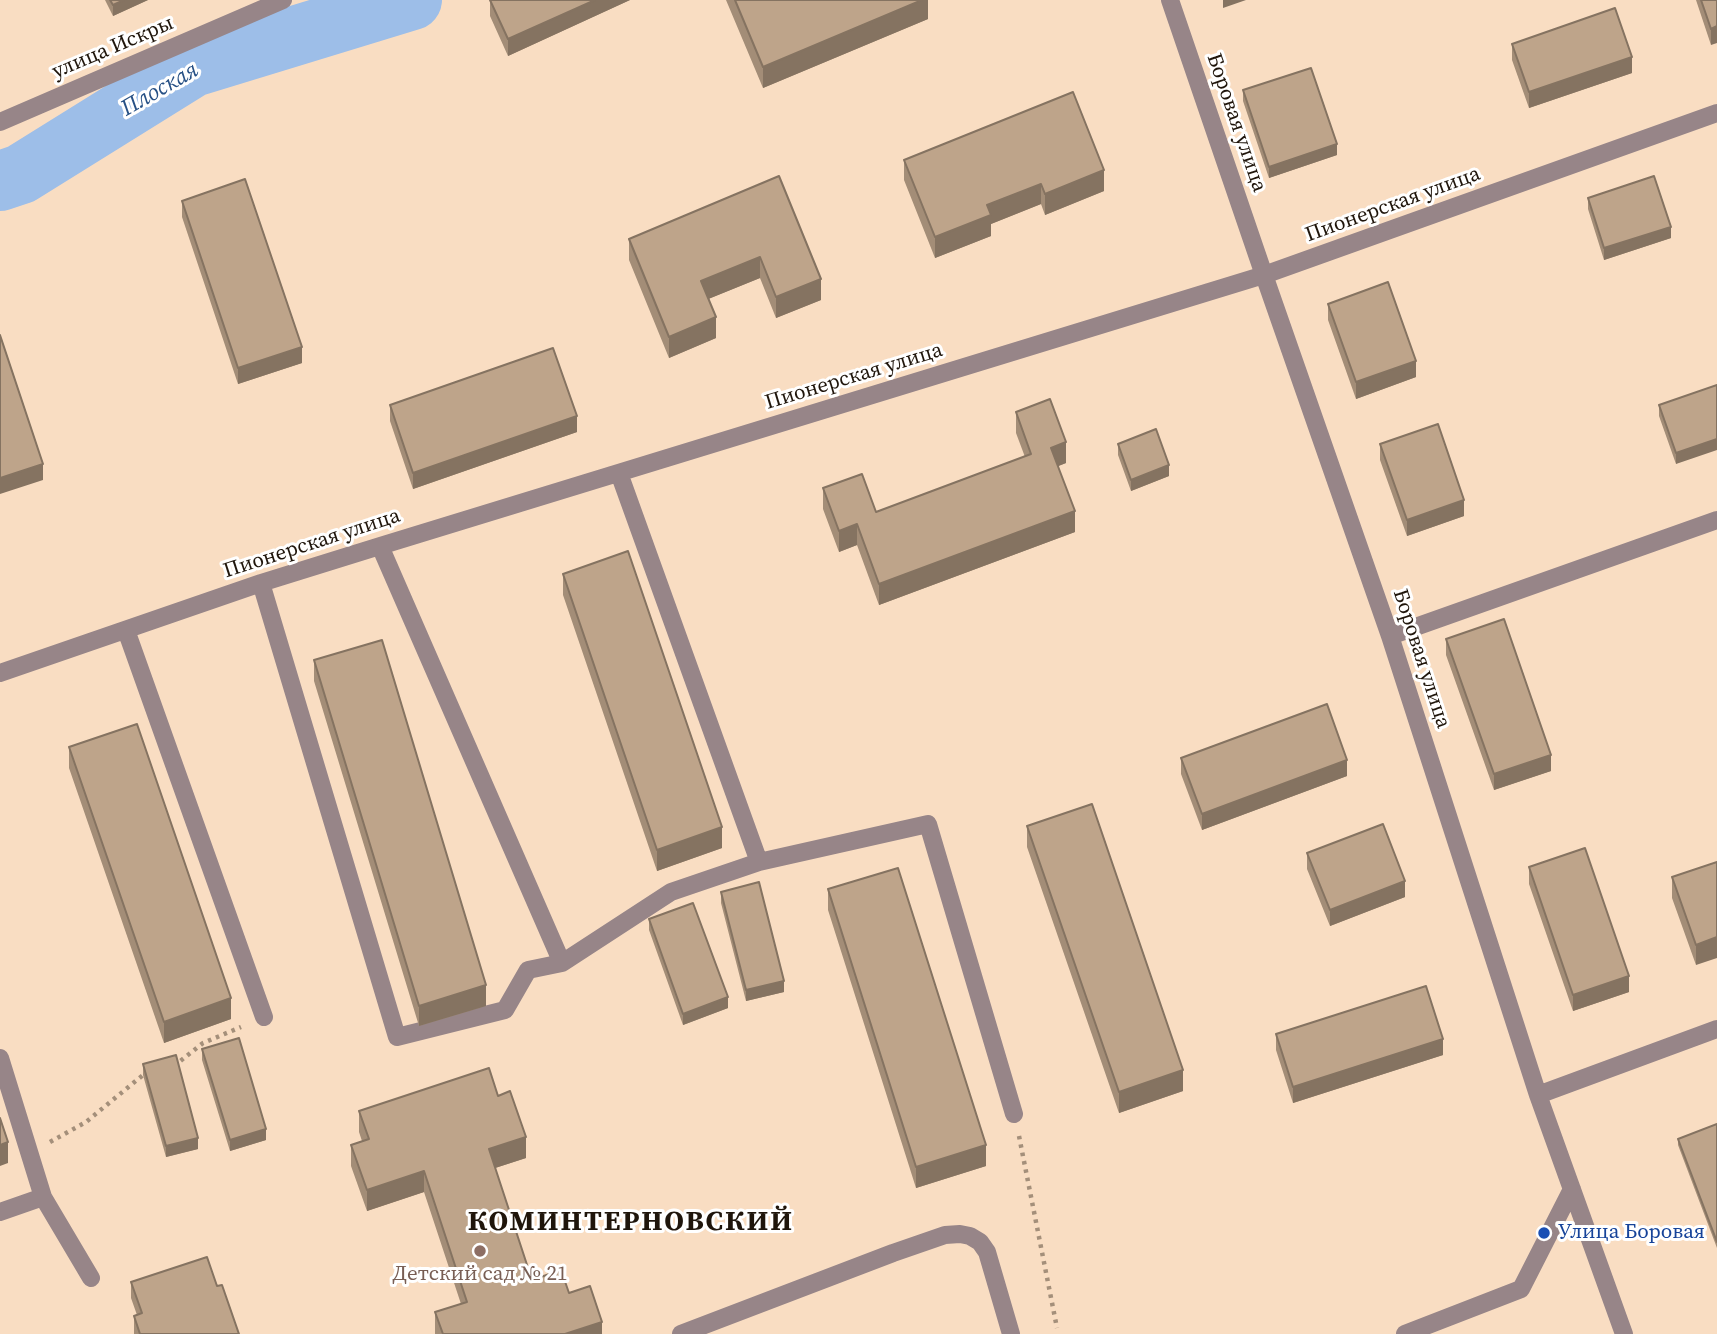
<!DOCTYPE html>
<html>
<head>
<meta charset="utf-8">
<style>
  body { margin:0 }
  canvas { display:block; background:#f9ddc2 }
</style>
</head>
<body>
<canvas width="1717" height="1334"></canvas>
<script>
const ctx = document.querySelector('canvas').getContext('2d');
ctx.lineJoin = 'round';
const shape = rows => new Path2D(rows.map(r => 'M' + r).join(''));
function trace(path, color, width, dash) { ctx.strokeStyle = color; ctx.lineWidth = width; ctx.lineCap = dash ? 'butt' : 'round'; ctx.setLineDash(dash || []); ctx.stroke(path); }
function fillPath(path, color) { ctx.fillStyle = color; ctx.fill(path, 'evenodd'); }
function drawText(font, color, halo, rows, align = 'center') {
  ctx.font = font + ' "Source Serif 4",serif'; ctx.lineWidth = 6; ctx.setLineDash([]); ctx.textBaseline = 'middle'; ctx.strokeStyle = halo; ctx.fillStyle = color; for (const [text, x, y, turn = 0] of rows) {
    ctx.save(); ctx.translate(x, y); ctx.rotate((+turn || 0) * Math.PI / 180); ctx.textAlign = isNaN(turn) ? turn : align; if (halo) ctx.strokeText(text, 0, 0); ctx.fillText(text, 0, 0); ctx.restore();
  }
}
trace(shape([
  [0,181,21,174,193,67,412,0]
]), '#9dbee8', 60);
trace(shape([
  [174,1066,203,1043,241,1027],
  [1019,1136,1057,1328],
  [50,1142,86,1122,143,1075,148,1074]
]), '#a48f7a', 4.5, [3.5, 5]);
trace(shape([
  [1170,0,1264,275,1390,636,1538,1095,1624,1334],
  [0,122,283,0],
  [619,473,759,862],
  [380,546,562,963],
  [261,583,397,1037,505,1010,528,970,562,963,671,892,759,862,928,824,1014,1114],
  [126,630,264,1017],
  [1390,636,1717,520],
  [0,673,261,583,380,546,1264,275,1717,113],
  [0,1058,43,1197,91,1278],
  [1538,1095,1717,1029],
  [0,1212,43,1197],
  [681,1334,893,1253,945,1235,960,1234,970,1236,980,1242,987,1252,1011,1334],
  [1405,1334,1521,1289,1572,1189]
]), '#978588', 18);
fillPath(shape([
  [105,0,148,0,113,16],
  [490,0,630,0,508,56,490,16],
  [726,0,928,0,928,19,763,88],
  [1696,0,1717,0,1711,45],
  [1512,44,1632,73,1529,108,1512,60],
  [1243,90,1337,155,1269,178,1243,101],
  [904,160,1104,191,1045,215,1041,204,991,224,991,236,935,258,904,180],
  [779,176,821,300,776,318,760,278,708,299,716,338,669,358,629,260,629,239],
  [1588,198,1671,238,1604,260,1588,209],
  [182,201,302,363,238,384,182,217],
  [1328,304,1416,377,1356,399,1328,320],
  [1717,385,1676,464,1659,416,1659,405],
  [390,405,577,432,413,489,390,421],
  [1016,412,1066,463,1058,466,1075,532,879,605,857,545,839,552,823,509,823,488,876,512,1025,457,1016,433],
  [1118,444,1169,476,1131,491,1118,455],
  [1380,444,1464,516,1407,536,1380,460],
  [563,574,722,848,657,871,563,595],
  [1446,639,1551,771,1494,790,1446,655],
  [314,660,486,1006,419,1026,314,681],
  [69,747,231,1019,164,1043,69,768],
  [1181,758,1347,776,1202,830,1181,774],
  [1027,826,1183,1091,1119,1113,1027,847],
  [1307,853,1405,897,1330,926,1307,869],
  [1717,862,1696,965,1672,898,1672,877],
  [1529,867,1629,992,1573,1011,1529,884],
  [828,889,986,1166,916,1188,828,910],
  [721,892,784,992,746,1001,721,903],
  [649,919,728,1008,683,1025,649,930],
  [1276,1034,1443,1055,1293,1103,1276,1050],
  [202,1049,266,1140,230,1151,202,1060],
  [143,1064,198,1149,166,1157,143,1075],
  [498,1096,526,1158,495,1168,532,1280,569,1293,602,1334,435,1334,435,1312,461,1304,424,1192,367,1211,351,1166,351,1145,362,1141,359,1132,359,1111],
  [1717,1124,1717,1248,1678,1145,1678,1139],
  [131,1282,217,1286,239,1334,134,1334,134,1316,137,1315,131,1298]
]), '#a38d77');
fillPath(shape([
  [124,0,148,0,113,16,113,5],
  [595,0,630,0,508,56,508,39],
  [922,0,928,0,928,19,763,88,763,67],
  [1223,0,1246,0,1223,8],
  [1717,26,1717,43,1711,45,1711,29],
  [1632,57,1632,73,1529,108,1529,92],
  [1337,144,1337,155,1269,178,1269,167],
  [1104,170,1104,191,1045,215,1045,194],
  [1041,184,1041,204,991,224,991,236,935,258,935,237,987,205],
  [1671,227,1671,238,1604,260,1604,248],
  [760,257,760,278,701,302,701,281],
  [821,279,821,300,776,318,776,297],
  [716,317,716,338,669,358,669,337],
  [302,347,302,363,238,384,238,368],
  [1416,361,1416,377,1356,399,1356,382],
  [577,416,577,432,413,489,413,473],
  [1717,439,1717,450,1676,464,1676,453],
  [1066,442,1066,463,1051,469,1051,448],
  [43,464,43,480,0,494,0,478],
  [1169,465,1169,476,1131,491,1131,480],
  [1464,500,1464,516,1407,536,1407,520],
  [1075,511,1075,532,879,605,879,584],
  [857,524,857,545,839,552,839,531],
  [1551,755,1551,771,1494,790,1494,774],
  [1347,760,1347,776,1202,830,1202,814],
  [722,827,722,848,657,871,657,850],
  [1405,881,1405,897,1330,926,1330,910],
  [1717,937,1717,958,1696,965,1696,945],
  [1629,976,1629,992,1573,1011,1573,995],
  [784,981,784,992,746,1001,746,990],
  [486,985,486,1006,419,1026,419,1006],
  [728,997,728,1008,683,1025,683,1014],
  [231,998,231,1019,164,1043,164,1022],
  [1443,1039,1443,1055,1293,1103,1293,1087],
  [1183,1070,1183,1091,1119,1113,1119,1092],
  [266,1129,266,1140,230,1151,230,1140],
  [526,1137,526,1158,489,1170,489,1149],
  [198,1138,198,1149,166,1157,166,1146],
  [8,1142,8,1163,0,1166,0,1145],
  [986,1145,986,1166,916,1188,916,1167],
  [424,1171,424,1192,367,1211,367,1190],
  [602,1322,602,1334,565,1334]
]), '#857361');
const building = shape([
  [110,0,124,0,113,5,110,0],
  [490,0,595,0,508,39,490,0],
  [735,0,922,0,763,67,735,0],
  [1701,0,1717,0,1717,26,1711,29,1701,0],
  [1615,8,1632,57,1529,92,1512,44,1615,8],
  [1311,68,1337,144,1269,167,1243,90,1311,68],
  [1073,92,1104,170,1045,194,1041,184,987,205,991,215,935,237,904,160,1073,92],
  [779,176,821,279,776,297,760,257,701,281,716,317,669,337,629,239,779,176],
  [1654,176,1671,227,1604,248,1588,198,1654,176],
  [245,179,302,347,238,368,182,201,245,179],
  [1388,282,1416,361,1356,382,1328,304,1388,282],
  [0,335,43,464,0,478,0,335],
  [553,348,577,416,413,473,390,405,553,348],
  [1717,385,1717,439,1676,453,1659,405,1717,385],
  [1050,399,1066,442,1051,448,1075,511,879,584,857,524,839,531,823,488,862,474,876,512,1031,454,1016,412,1050,399],
  [1438,424,1464,500,1407,520,1380,444,1438,424],
  [1156,429,1169,465,1131,480,1118,444,1156,429],
  [628,551,722,827,657,850,563,574,628,551],
  [1504,619,1551,755,1494,774,1446,639,1504,619],
  [382,640,486,985,419,1006,314,660,382,640],
  [1327,704,1347,760,1202,814,1181,758,1327,704],
  [137,724,231,998,164,1022,69,747,137,724],
  [1092,804,1183,1070,1119,1092,1027,826,1092,804],
  [1383,824,1405,881,1330,910,1307,853,1383,824],
  [1585,848,1629,976,1573,995,1529,867,1585,848],
  [1717,862,1717,937,1696,945,1672,877,1717,862],
  [898,868,986,1145,916,1167,828,889,898,868],
  [759,882,784,981,746,990,721,892,759,882],
  [693,903,728,997,683,1014,649,919,693,903],
  [1426,986,1443,1039,1293,1087,1276,1034,1426,986],
  [239,1038,266,1129,230,1140,202,1049,239,1038],
  [176,1055,198,1138,166,1146,143,1064,176,1055],
  [489,1068,498,1096,510,1091,526,1137,489,1149,532,1280,561,1270,569,1293,590,1286,602,1322,565,1334,443,1334,435,1312,467,1302,424,1171,367,1190,351,1145,369,1139,359,1111,489,1068],
  [0,1118,8,1142,0,1145,0,1118],
  [1717,1124,1717,1242,1678,1139,1717,1124],
  [207,1257,217,1286,222,1285,239,1334,140,1334,134,1316,142,1313,131,1282,207,1257]
]);
fillPath(building, '#bea48a');
trace(building, '#857361', 2);
for (const [x, y, r, color] of [
  [1544,1233,7,"#1a4fb4"],
  [480,1251,7,"#8d6e63"]
]) { const dot = new Path2D(); dot.arc(x, y, r, 0, 2 * Math.PI); ctx.fillStyle = color; ctx.fill(dot); trace(dot, '#fff', 2.5); }
drawText('21px', '#1f150b', '#fff', [
  ["улица Искры",113,48,-23],
  ["Боровая улица",1236,123,71],
  ["Пионерская улица",1393,205,-20],
  ["Пионерская улица",854,377,-17],
  ["Пионерская улица",312,544,-18],
  ["Боровая улица",1421,659,72]
]);
drawText('21px', '#164399', '#fff', [
  ["Улица Боровая",1558,1233]
], 'left');
drawText('21px', '#785e54', '#fff', [
  ["Детский сад № 21",480,1275]
]);
drawText('italic 23px', '#265085', '#fff', [
  ["Плоская",160,90,-30]
]);
ctx.letterSpacing = '2px';
drawText('bold 28px', '#1f150b', '#fff', [
  ["КОМИНТЕРНОВСКИЙ",631,1223]
]);
ctx.letterSpacing = '0px';
</script>
</body>
</html>
